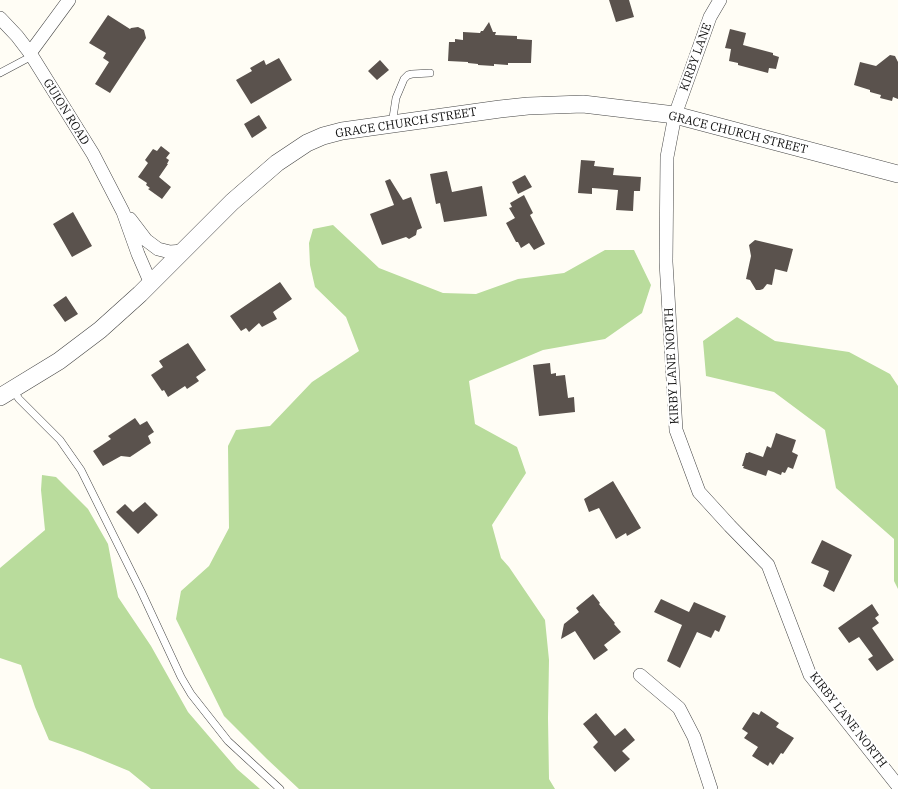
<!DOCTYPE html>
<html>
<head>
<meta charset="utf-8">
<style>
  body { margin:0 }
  canvas { display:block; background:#fffdf5 }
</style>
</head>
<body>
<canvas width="898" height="789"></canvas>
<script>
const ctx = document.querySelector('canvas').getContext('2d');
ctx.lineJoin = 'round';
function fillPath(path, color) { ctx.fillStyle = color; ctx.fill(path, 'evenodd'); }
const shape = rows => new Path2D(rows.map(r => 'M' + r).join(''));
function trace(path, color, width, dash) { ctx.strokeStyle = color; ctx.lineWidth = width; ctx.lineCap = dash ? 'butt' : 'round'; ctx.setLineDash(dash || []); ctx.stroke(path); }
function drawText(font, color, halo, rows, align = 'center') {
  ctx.font = font + ' "IBM Plex Serif",serif'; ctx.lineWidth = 4; ctx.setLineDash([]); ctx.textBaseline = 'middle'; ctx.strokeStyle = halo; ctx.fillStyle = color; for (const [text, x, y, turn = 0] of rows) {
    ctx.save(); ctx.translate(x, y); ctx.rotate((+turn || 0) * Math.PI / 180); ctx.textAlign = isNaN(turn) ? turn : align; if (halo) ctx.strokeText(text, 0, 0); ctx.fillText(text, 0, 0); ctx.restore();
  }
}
fillPath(shape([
  [333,225,379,268,443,293,476,294,518,279,564,273,605,250,634,250,651,285,642,313,605,339,543,350,469,381,475,424,517,447,526,473,492,525,501,558,509,567,545,620,549,660,548,718,549,779,555,789,299,789,267,759,224,716,176,619,181,591,209,566,229,528,228,446,236,430,270,426,312,382,359,351,346,317,315,287,310,265,309,243,313,229],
  [737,317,775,341,849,352,890,374,898,386,898,589,894,581,894,539,836,488,825,430,774,392,706,376,703,341],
  [42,475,56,477,88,509,108,544,118,597,151,646,188,712,237,769,260,789,151,789,129,771,83,752,49,740,35,707,21,665,0,658,0,568,45,530,41,490]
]), '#b9dc9c');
fillPath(shape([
  [609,0,629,0,634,17,616,22],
  [108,15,130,29,131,28,138,27,144,30,146,38,110,93,95,84,109,62,103,58,106,53,89,43],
  [489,22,493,32,496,32,495,35,517,36,517,39,532,40,531,63,508,63,508,65,494,64,494,66,478,65,478,64,468,63,468,62,448,61,449,42,455,42,455,39,463,40,463,32,480,33,481,31,483,31],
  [730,29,746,33,743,45,773,53,773,55,779,57,776,69,769,68,768,73,738,65,738,63,729,61,731,49,725,48],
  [890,55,895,56,898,62,898,99,893,97,892,101,880,98,881,95,870,92,870,90,854,85,860,62,876,66],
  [279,58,292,80,251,104,236,80,252,71,250,68,264,60,266,65],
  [380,60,389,70,377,80,368,71],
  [259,115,267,128,252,138,244,124],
  [161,146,170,153,166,158,169,160,167,164,168,164,159,177,171,187,162,199,148,189,150,188,146,185,147,183,138,177,148,163,145,160,153,149,157,151],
  [581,160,595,161,594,166,614,168,613,175,641,177,640,191,634,191,633,211,616,210,618,190,592,188,592,194,578,193],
  [447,171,452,192,482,186,487,216,444,222,440,203,436,204,430,174],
  [525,175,532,187,518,194,512,182],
  [390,179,403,200,411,197,422,228,417,230,416,235,409,239,406,237,382,245,370,214,394,205,385,181],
  [524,195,533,213,530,215,545,244,534,250,529,243,521,248,518,242,516,242,506,223,515,218,509,208,512,207,510,203],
  [73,212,92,246,72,257,53,224],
  [755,240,793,249,787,272,775,269,772,285,767,284,763,289,760,290,756,290,750,280,746,279,751,256,749,245],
  [280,282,292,299,273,312,277,319,262,327,259,323,249,332,246,328,241,331,230,316],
  [66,296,78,314,65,322,53,305],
  [188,343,206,370,196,377,199,381,187,389,185,386,168,397,164,390,162,391,151,375,163,367,159,361],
  [550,363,551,374,556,373,556,376,565,375,568,398,574,397,575,412,539,416,533,365],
  [135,418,140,425,147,421,154,432,148,436,151,443,130,457,121,456,103,466,93,451,111,439,108,436],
  [776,433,796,440,792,452,798,455,793,469,788,467,785,473,782,472,781,475,768,470,766,476,743,468,744,466,742,466,746,453,748,453,749,452,763,457,767,446,771,448],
  [613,481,641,528,627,536,626,533,616,539,599,508,589,512,584,499],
  [145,502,158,515,138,534,116,512,125,504,133,512],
  [822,540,852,555,834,592,823,586,829,571,811,563],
  [593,594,600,603,599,604,615,623,614,624,621,632,604,645,608,650,594,660,575,631,561,639,564,624,579,612,576,608],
  [661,599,689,612,694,602,726,616,719,632,715,630,711,638,697,632,680,668,667,661,682,625,654,612],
  [872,604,879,615,875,618,879,623,872,628,894,660,877,671,868,659,873,656,859,637,849,643,838,628],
  [761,711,779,723,776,727,794,738,783,754,781,753,773,765,770,762,768,766,752,756,758,747,744,738,748,733,742,729,753,712,759,715],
  [596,713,615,736,625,728,635,740,622,751,630,759,615,772,593,747,598,742,583,724]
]), '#5a524d');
const service = shape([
  [0,73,32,56],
  [392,124,396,98,404,79,408,75,412,74,430,73],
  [13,390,19,399,60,440,81,470,141,591,181,677,191,694,228,741,280,789]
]);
const minor = shape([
  [720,0,710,17,675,115,667,157,666,262,676,430,699,492,730,526,768,565,810,675,898,786],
  [0,18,17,36,30,53,93,154,123,212,138,254,151,284],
  [30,53,69,0],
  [130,219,146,240,158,249,170,252,183,251],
  [640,675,679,708,694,737,711,789]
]);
const tertiary = shape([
  [0,397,59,361,100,330,140,294,232,202,277,163,307,143,323,136,342,131,500,109,528,106,583,104,675,115,898,174]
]);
trace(service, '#444', 8);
trace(minor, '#444', 14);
trace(tertiary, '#444', 18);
trace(service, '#fff', 7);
trace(minor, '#fff', 13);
trace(tertiary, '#fff', 17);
drawText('12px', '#111', '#fff', [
  ["KIRBY LANE",696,57,-70],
  ["GUION ROAD",66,112,58],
  ["GRACE CHURCH STREET",406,123,-9],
  ["GRACE CHURCH STREET",738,133,14],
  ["KIRBY LANE NORTH",672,366,-93],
  ["KIRBY LANE NORTH",848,720,52]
]);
</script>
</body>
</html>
